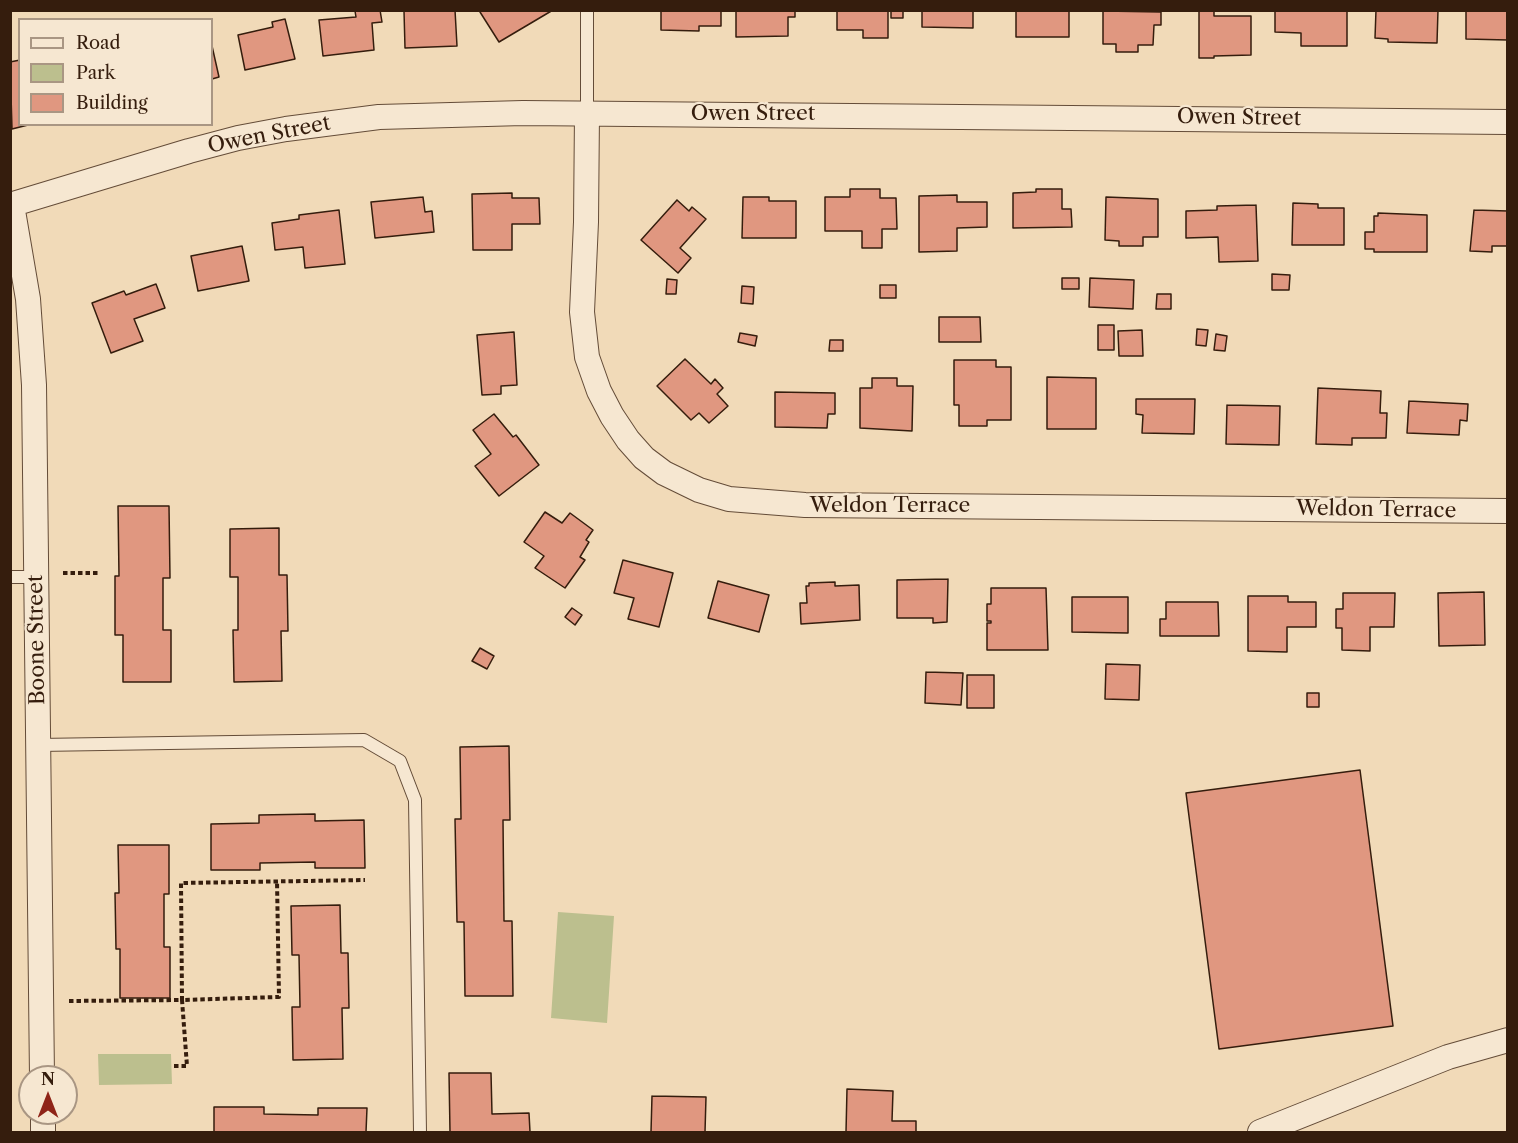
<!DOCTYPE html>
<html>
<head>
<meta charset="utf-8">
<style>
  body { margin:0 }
  #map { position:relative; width:1518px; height:1143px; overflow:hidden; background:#f1dab8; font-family:"Libre Caslon Text",serif }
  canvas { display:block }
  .frame { position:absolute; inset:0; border:12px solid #351d0d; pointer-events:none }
  .legend { position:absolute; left:18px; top:18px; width:195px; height:108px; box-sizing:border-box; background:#f6e7d1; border:2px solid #a99683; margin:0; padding:8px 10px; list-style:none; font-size:18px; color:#351d0d }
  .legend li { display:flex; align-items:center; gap:12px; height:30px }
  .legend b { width:30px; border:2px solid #a99683 }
  .north { position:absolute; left:18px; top:1065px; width:60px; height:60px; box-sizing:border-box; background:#f6e7d1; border:2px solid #a99683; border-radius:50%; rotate:0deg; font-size:16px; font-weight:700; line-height:24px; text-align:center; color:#351d0d }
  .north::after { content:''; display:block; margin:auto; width:21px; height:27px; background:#8f2418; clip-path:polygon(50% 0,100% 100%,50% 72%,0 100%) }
</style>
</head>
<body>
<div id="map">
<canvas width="1518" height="1143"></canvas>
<div class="frame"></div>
<ul class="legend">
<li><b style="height:8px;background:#f6e7d1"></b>Road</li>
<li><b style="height:16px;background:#bcbf8e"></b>Park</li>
<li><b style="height:16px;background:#e09780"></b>Building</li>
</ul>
<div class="north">N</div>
</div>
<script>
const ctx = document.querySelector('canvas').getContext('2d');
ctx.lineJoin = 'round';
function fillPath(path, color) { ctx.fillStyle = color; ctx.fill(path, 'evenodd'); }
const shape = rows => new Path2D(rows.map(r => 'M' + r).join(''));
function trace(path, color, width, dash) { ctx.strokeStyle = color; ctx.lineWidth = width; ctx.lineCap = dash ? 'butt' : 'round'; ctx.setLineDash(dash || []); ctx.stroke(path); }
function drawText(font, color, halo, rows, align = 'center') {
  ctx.font = font + ' "Libre Caslon Text",serif'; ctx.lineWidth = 4.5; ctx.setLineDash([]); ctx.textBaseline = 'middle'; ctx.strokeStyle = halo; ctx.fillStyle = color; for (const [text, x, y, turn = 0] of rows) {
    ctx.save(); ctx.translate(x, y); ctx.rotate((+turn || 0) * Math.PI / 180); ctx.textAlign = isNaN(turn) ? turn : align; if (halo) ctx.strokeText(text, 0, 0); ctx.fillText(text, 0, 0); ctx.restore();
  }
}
fillPath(shape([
  [558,912,614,916,607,1023,551,1018],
  [98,1054,171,1054,172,1084,99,1085]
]), '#bcbf8e');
const building = shape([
  [380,10,382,22,372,23,374,50,323,56,319,20,356,17,355,11,380,10],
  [455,10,457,46,405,48,404,11,455,10],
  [483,10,553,10,499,42,480,12,483,10],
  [661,10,721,10,721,26,699,26,699,31,661,30,661,10],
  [736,10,795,10,795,17,788,17,788,36,736,37,736,10],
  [837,10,888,10,888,38,863,38,863,30,837,30,837,10],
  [891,10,903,10,903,18,891,18,891,10],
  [922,10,973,10,973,28,922,27,922,10],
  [1016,10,1069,10,1069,37,1016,37,1016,10],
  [1199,10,1214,10,1214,16,1251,16,1251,55,1214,56,1214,58,1199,58,1199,10],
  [1275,10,1347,10,1347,46,1301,46,1301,33,1275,32,1275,10],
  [1376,10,1438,10,1437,43,1388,42,1388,39,1375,38,1376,10],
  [1466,10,1508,10,1508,40,1466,39,1466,10],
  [1103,11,1161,12,1161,25,1154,25,1153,45,1138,45,1138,52,1116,52,1116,44,1103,44,1103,11],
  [285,19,295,59,245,70,238,35,273,27,272,22,285,19],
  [212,46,219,77,212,79,212,46],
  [20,60,20,124,32,124,12,129,10,62,20,60],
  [850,189,880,189,880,198,896,198,897,229,882,229,882,248,862,248,862,231,825,231,825,197,850,197,850,189],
  [1036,189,1062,189,1062,209,1071,209,1072,227,1013,228,1013,193,1036,192,1036,189],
  [512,193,512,198,539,198,540,224,512,224,512,250,473,250,472,194,512,193],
  [957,195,957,202,987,202,987,227,957,228,957,251,919,252,919,196,957,195],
  [423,197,425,212,432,211,434,232,375,238,371,202,423,197],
  [743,197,769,197,769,201,796,201,796,238,742,238,743,197],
  [1106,197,1158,199,1158,237,1143,237,1143,246,1119,246,1119,241,1105,240,1106,197],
  [677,200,689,211,692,207,706,219,680,248,691,258,678,273,641,240,677,200],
  [1293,203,1318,204,1318,208,1344,208,1344,245,1292,245,1293,203],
  [1256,205,1258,261,1219,262,1218,237,1186,238,1186,211,1217,210,1217,206,1256,205],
  [339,210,345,264,305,268,303,247,275,250,272,223,299,219,299,215,339,210],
  [1474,210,1508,211,1508,246,1492,246,1492,252,1470,251,1474,210],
  [1378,213,1427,215,1427,252,1374,252,1374,249,1365,249,1365,232,1374,232,1374,216,1378,216,1378,213],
  [242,246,249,281,198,291,191,256,242,246],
  [1272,274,1290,275,1289,290,1272,290,1272,274],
  [1062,278,1079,278,1079,289,1062,289,1062,278],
  [1090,278,1134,280,1133,309,1089,307,1090,278],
  [667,279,677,280,676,294,666,294,667,279],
  [156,284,165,308,134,319,143,341,111,353,92,303,124,291,126,295,156,284],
  [880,285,896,285,896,298,880,298,880,285],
  [742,286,754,287,753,304,741,303,742,286],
  [1157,294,1171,294,1171,309,1156,309,1157,294],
  [939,317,980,317,981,342,939,342,939,317],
  [1098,325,1114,325,1114,350,1098,350,1098,325],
  [1197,329,1208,330,1206,346,1196,345,1197,329],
  [1142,330,1143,356,1119,356,1118,331,1142,330],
  [514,332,517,385,501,386,501,394,482,395,477,335,514,332],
  [740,333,757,336,755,346,738,342,740,333],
  [1216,334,1227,336,1225,351,1214,350,1216,334],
  [830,340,843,340,843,351,829,351,830,340],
  [685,359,711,384,715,379,723,388,717,394,728,406,709,423,699,413,691,420,657,386,685,359],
  [954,360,996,360,996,367,1011,367,1011,420,987,420,987,426,959,426,959,405,954,405,954,360],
  [1047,377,1096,378,1096,429,1047,429,1047,377],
  [872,378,897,378,897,386,913,386,912,431,860,428,860,388,872,388,872,378],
  [1318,388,1381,391,1380,413,1387,413,1386,438,1352,438,1352,445,1316,444,1318,388],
  [775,392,835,393,835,414,828,414,827,428,775,427,775,392],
  [1136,399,1195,399,1194,434,1142,433,1143,415,1136,414,1136,399],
  [1409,401,1468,404,1467,421,1460,420,1459,435,1407,433,1409,401],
  [1227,405,1280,406,1279,445,1226,444,1227,405],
  [494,414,513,437,516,435,539,465,499,496,475,466,491,454,473,430,494,414],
  [118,506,169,506,170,578,163,578,163,630,171,630,171,682,123,682,123,635,115,635,115,576,119,576,118,506],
  [545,512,562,523,570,513,593,530,586,540,589,542,580,557,585,560,565,588,535,568,544,556,524,542,545,512],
  [279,528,279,575,287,575,288,631,281,631,282,681,234,682,233,630,238,630,238,577,230,577,230,529,279,528],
  [623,560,673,573,659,627,628,619,634,598,614,593,623,560],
  [948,579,947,622,933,623,933,618,897,618,897,580,948,579],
  [718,581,769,595,759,632,708,618,718,581],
  [835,582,835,586,859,585,860,620,801,624,800,603,807,603,806,586,809,586,809,583,835,582],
  [991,588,1046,588,1048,650,987,650,987,623,991,623,991,621,987,621,987,604,991,604,991,588],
  [1484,592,1485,645,1439,646,1438,593,1484,592],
  [1343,593,1395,593,1394,627,1370,627,1370,651,1342,650,1342,628,1336,628,1336,609,1343,609,1343,593],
  [1248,596,1288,596,1288,602,1316,602,1316,627,1287,627,1287,652,1248,651,1248,596],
  [1072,597,1128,597,1128,633,1072,632,1072,597],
  [1166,602,1218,602,1219,636,1160,636,1160,619,1166,619,1166,602],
  [572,608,582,615,575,625,565,617,572,608],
  [480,648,494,656,487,669,472,661,480,648],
  [1106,664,1140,665,1139,700,1105,699,1106,664],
  [926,672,963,673,961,705,925,703,926,672],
  [967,675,994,675,994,708,967,708,967,675],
  [1307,693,1319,693,1319,707,1307,707,1307,693],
  [509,746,510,820,503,820,504,921,512,921,513,996,465,996,464,922,457,922,455,819,461,819,460,747,509,746],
  [1360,770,1393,1026,1219,1049,1186,793,1360,770],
  [315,814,315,821,364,820,365,868,315,868,315,862,260,863,260,870,211,870,211,824,259,823,259,815,315,814],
  [118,845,169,845,169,894,164,894,164,947,170,947,170,998,120,998,120,949,116,949,115,893,119,893,118,845],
  [340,905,341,953,348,953,349,1008,342,1008,343,1059,293,1060,292,1007,300,1007,299,955,292,955,291,906,340,905],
  [449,1073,491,1073,492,1114,529,1113,530,1132,450,1132,449,1073],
  [847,1089,893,1091,892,1121,916,1121,916,1132,846,1132,847,1089],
  [652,1096,706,1097,705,1132,651,1132,652,1096],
  [214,1107,264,1107,264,1114,318,1115,318,1108,367,1108,366,1132,214,1132,214,1107]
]);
fillPath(building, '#e09780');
trace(building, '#351d0d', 1.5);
const lane = shape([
  [587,113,587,10],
  [10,577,36,577],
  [38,745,364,740,400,761,415,800,420,1132]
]);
const street = shape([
  [587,113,586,222,582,312,587,357,599,391,612,416,628,440,644,458,664,473,699,490,729,499,805,505,1508,511],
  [10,205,189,151,238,138,286,129,379,117,523,113,1508,122],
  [12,205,28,299,34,385,42,1077],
  [43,1113,43,1132],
  [1260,1132,1448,1057,1508,1040]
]);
trace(lane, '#644c38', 14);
trace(street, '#644c38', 26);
trace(shape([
  [63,573,98,573],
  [69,1001,182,1000,181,883,365,880],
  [174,1066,187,1066,182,1000,279,997,277,881]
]), '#351d0d', 4, [4.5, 3]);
trace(lane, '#f6e7d1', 12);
trace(street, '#f6e7d1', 24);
drawText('21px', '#351d0d', '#f6e7d1', [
  ["Owen Street",753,114],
  ["Owen Street",1239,118,1],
  ["Owen Street",269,135,-11],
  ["Weldon Terrace",890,506],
  ["Weldon Terrace",1376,510,1],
  ["Boone Street",37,640,-91]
]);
</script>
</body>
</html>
